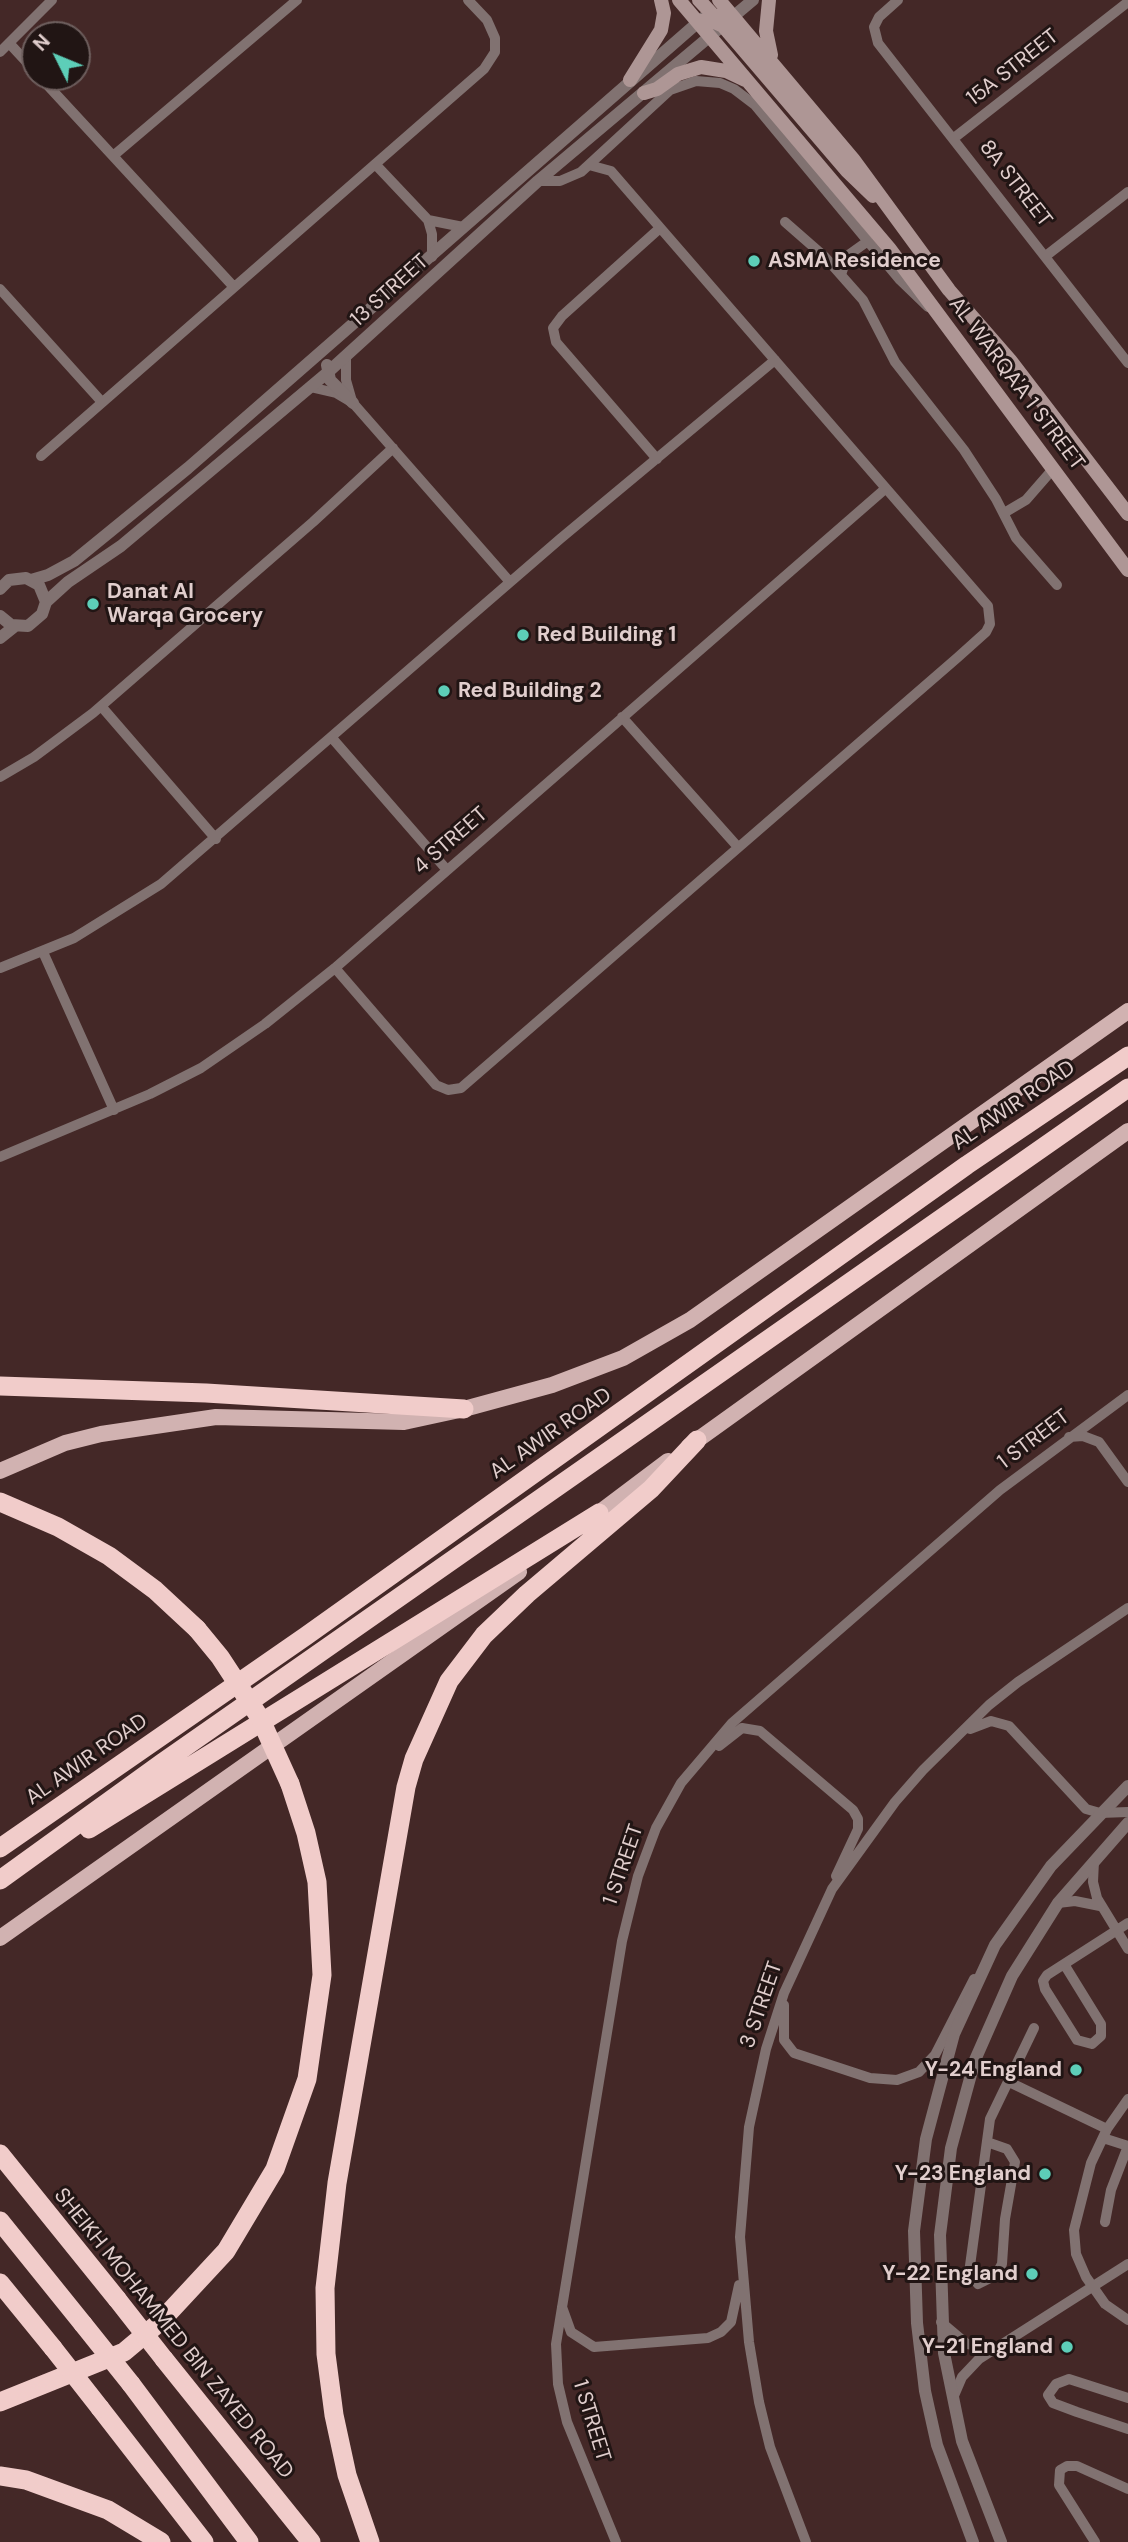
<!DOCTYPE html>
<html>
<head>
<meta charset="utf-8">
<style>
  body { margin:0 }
  #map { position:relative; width:1128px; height:2542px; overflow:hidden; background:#442827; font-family:"DM Sans",sans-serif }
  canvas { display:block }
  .north { position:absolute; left:21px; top:21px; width:70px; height:70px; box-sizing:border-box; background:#211514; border:2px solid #6e5f5e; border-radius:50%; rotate:313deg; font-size:19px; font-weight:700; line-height:28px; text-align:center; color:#e1cecd }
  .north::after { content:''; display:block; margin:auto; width:24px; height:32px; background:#5dceb8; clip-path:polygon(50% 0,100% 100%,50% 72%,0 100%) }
</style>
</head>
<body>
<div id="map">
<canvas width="1128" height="2542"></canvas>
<div class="north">N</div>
</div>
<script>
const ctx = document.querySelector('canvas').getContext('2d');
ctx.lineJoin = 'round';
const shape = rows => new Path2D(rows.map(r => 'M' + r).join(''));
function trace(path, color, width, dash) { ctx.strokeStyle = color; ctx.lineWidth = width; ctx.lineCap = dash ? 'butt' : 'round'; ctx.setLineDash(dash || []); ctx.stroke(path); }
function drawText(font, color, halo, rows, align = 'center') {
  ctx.font = font + ' "DM Sans",sans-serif'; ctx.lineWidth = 6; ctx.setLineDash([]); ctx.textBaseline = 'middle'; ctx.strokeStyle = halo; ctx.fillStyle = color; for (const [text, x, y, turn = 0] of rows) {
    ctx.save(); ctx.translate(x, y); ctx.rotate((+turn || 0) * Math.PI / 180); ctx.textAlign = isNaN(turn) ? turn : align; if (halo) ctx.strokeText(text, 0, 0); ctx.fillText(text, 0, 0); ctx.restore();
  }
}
trace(shape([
  [898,0,879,17,874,27,878,43,1128,363],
  [9,43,35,71],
  [0,52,52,0],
  [40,77,233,286],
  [954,138,1128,2],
  [113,156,297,0],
  [376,165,428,220,463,227],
  [538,181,560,181,581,172,670,90,696,81,720,83,734,89,755,105,900,280,928,307],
  [428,220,432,234,432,257],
  [785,222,825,257,863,300,895,362,964,450,996,499,1016,538,1057,585],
  [1047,255,1128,192],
  [841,275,847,256,868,241],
  [0,289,101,401],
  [346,355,346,380,352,401],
  [310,387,336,393,353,403,510,582],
  [41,456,484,69,495,52,495,38,487,20,468,0],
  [657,459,556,342,553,328,562,316,660,228],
  [1004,513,1026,500,1053,469],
  [101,706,216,839],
  [622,717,737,846],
  [332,738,447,870],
  [0,777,34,757,93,713,313,522,393,448],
  [43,952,114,1110],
  [0,968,74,938,161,884,560,539,775,360],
  [335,968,436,1085,448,1090,461,1088,957,658,986,632,990,624,988,606,611,171,589,165],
  [0,1157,150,1094,201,1068,265,1024,335,968,885,489],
  [1069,1437,1083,1436,1099,1442,1128,1482],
  [970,1729,991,1721,1009,1726,1086,1809,1100,1813,1128,1812],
  [719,1746,742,1728,760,1731,853,1810,858,1819,858,1829,836,1876],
  [1094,1861,1093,1882,1097,1898,1128,1949],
  [1058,1903,1075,1901,1100,1906],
  [1064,1964,1101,2024,1101,2036,1092,2044,1077,2040,1045,1989,1043,1981,1047,1975,1128,1923],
  [784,2005,784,2040,794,2053,870,2078,897,2080,919,2072,935,2055,974,1979],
  [1009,2082,1107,2129],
  [1128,2099,1107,2129,1091,2163,1074,2230,1076,2254,1086,2277,1105,2304,1128,2320],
  [1103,2138,1128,2146],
  [987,2142,1007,2149,1015,2162,1005,2219,1002,2264,996,2275,978,2284,969,2273,990,2119,1034,2028],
  [1105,2222,1111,2190,1128,2146],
  [562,2307,571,2332,594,2347,708,2338,721,2332,731,2322,739,2285],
  [941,2322,967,2344,993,2348],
  [953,2398,962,2377,979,2359,1128,2264],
  [1128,2398,1069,2379,1056,2384,1048,2395,1053,2403,1077,2412,1128,2429],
  [616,2542,567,2422,558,2384,556,2344,622,1941,638,1876,656,1828,681,1783,732,1723,1000,1490,1128,1395],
  [806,2542,770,2447,759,2402,749,2342,740,2237,749,2127,766,2049,784,1993,832,1889,895,1802,923,1770,989,1705,1018,1682,1128,1608],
  [1095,2542,1059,2485,1060,2470,1067,2466,1077,2466,1128,2489]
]), '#817271', 10);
trace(shape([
  [327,365,330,380,353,403],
  [31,580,48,575,74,561,188,468,703,18],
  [0,589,9,580,26,578,39,585,46,602,42,614,28,626,11,625,0,616],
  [46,602,68,582,121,546,327,373,538,181,753,0],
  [0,638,15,626],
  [973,2542,937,2445,925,2391,917,2323,914,2231,926,2139,954,2034,995,1945,1051,1866,1128,1786],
  [1001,2542,962,2441,944,2353,940,2235,951,2148,975,2060,1012,1976,1058,1903,1128,1823]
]), '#817271', 12);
trace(shape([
  [679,0,889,248,1128,570],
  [699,0,713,15,725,19],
  [719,0,853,159,949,290,1010,360,1128,514],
  [769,0,766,31,771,55],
  [699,21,712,21,723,26,847,171,873,196],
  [630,80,661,30,664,13,661,0],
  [644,93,657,89,678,74,701,67,726,71,745,80]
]), '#ae9695', 14);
trace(shape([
  [689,1446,1128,1131],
  [0,1471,65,1443,101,1434,216,1417,404,1422,464,1409,552,1385,623,1358,690,1320,1128,1011],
  [591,1519,668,1461],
  [0,1938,519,1572]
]), '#d1b2b1', 16);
trace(shape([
  [0,1386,206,1393,464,1409],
  [0,1502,58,1527,109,1556,155,1590,197,1629],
  [89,1829,599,1513],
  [0,1848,306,1636,967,1165,1128,1056],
  [0,1880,162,1763,1128,1088],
  [0,2154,117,2299],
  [0,2221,83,2324],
  [0,2283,53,2348],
  [164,2359,311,2542],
  [131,2384,249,2542],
  [0,2402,124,2352,161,2321,226,2251,275,2169,307,2079,322,1975,317,1882,306,1833,290,1784],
  [100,2408,204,2542],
  [0,2476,26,2480,108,2510,161,2542],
  [370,2542,347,2475,334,2415,326,2354,325,2288,337,2183,406,1787,414,1759,449,1681,484,1635,527,1594,651,1489,697,1440]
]), '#f1ccca', 19);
trace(shape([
  [197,1629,220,1657,260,1718,290,1784],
  [117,2299,164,2359],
  [83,2324,131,2384],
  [53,2348,100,2408]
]), '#f1ccca', 19);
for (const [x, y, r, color] of [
  [754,261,7,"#5dceb8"],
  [93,604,7,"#5dceb8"],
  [523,635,7,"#5dceb8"],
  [444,691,7,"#5dceb8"],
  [1076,2070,7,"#5dceb8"],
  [1045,2174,7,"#5dceb8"],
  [1032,2274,7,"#5dceb8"],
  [1067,2347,7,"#5dceb8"]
]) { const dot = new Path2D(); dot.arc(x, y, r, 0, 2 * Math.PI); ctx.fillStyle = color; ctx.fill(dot); trace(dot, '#211514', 2.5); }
drawText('21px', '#e1cecd', '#211514', [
  ["15A STREET",1013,68,-38],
  ["8A STREET",1015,184,52],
  ["13 STREET",390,291,-42],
  ["AL WARQA'A 1 STREET",1016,384,53],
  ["4 STREET",451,841,-41],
  ["AL AWIR ROAD",1014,1106,-34],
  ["AL AWIR ROAD",551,1434,-35],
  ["1 STREET",1034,1440,-37],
  ["AL AWIR ROAD",87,1760,-35],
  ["1 STREET",624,1865,-71],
  ["3 STREET",762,2005,-71],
  ["SHEIKH MOHAMMED BIN ZAYED ROAD",173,2334,51],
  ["1 STREET",591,2421,73]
]);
drawText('bold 21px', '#e1cecd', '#211514', [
  ["ASMA Residence",768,261],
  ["Danat Al",107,592],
  ["Warqa Grocery",107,616],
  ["Red Building 1",537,635],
  ["Red Building 2",458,691],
  ["Y-24 England",1062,2070,"right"],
  ["Y-23 England",1031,2174,"right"],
  ["Y-22 England",1018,2274,"right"],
  ["Y-21 England",1053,2347,"right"]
], 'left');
</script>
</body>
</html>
